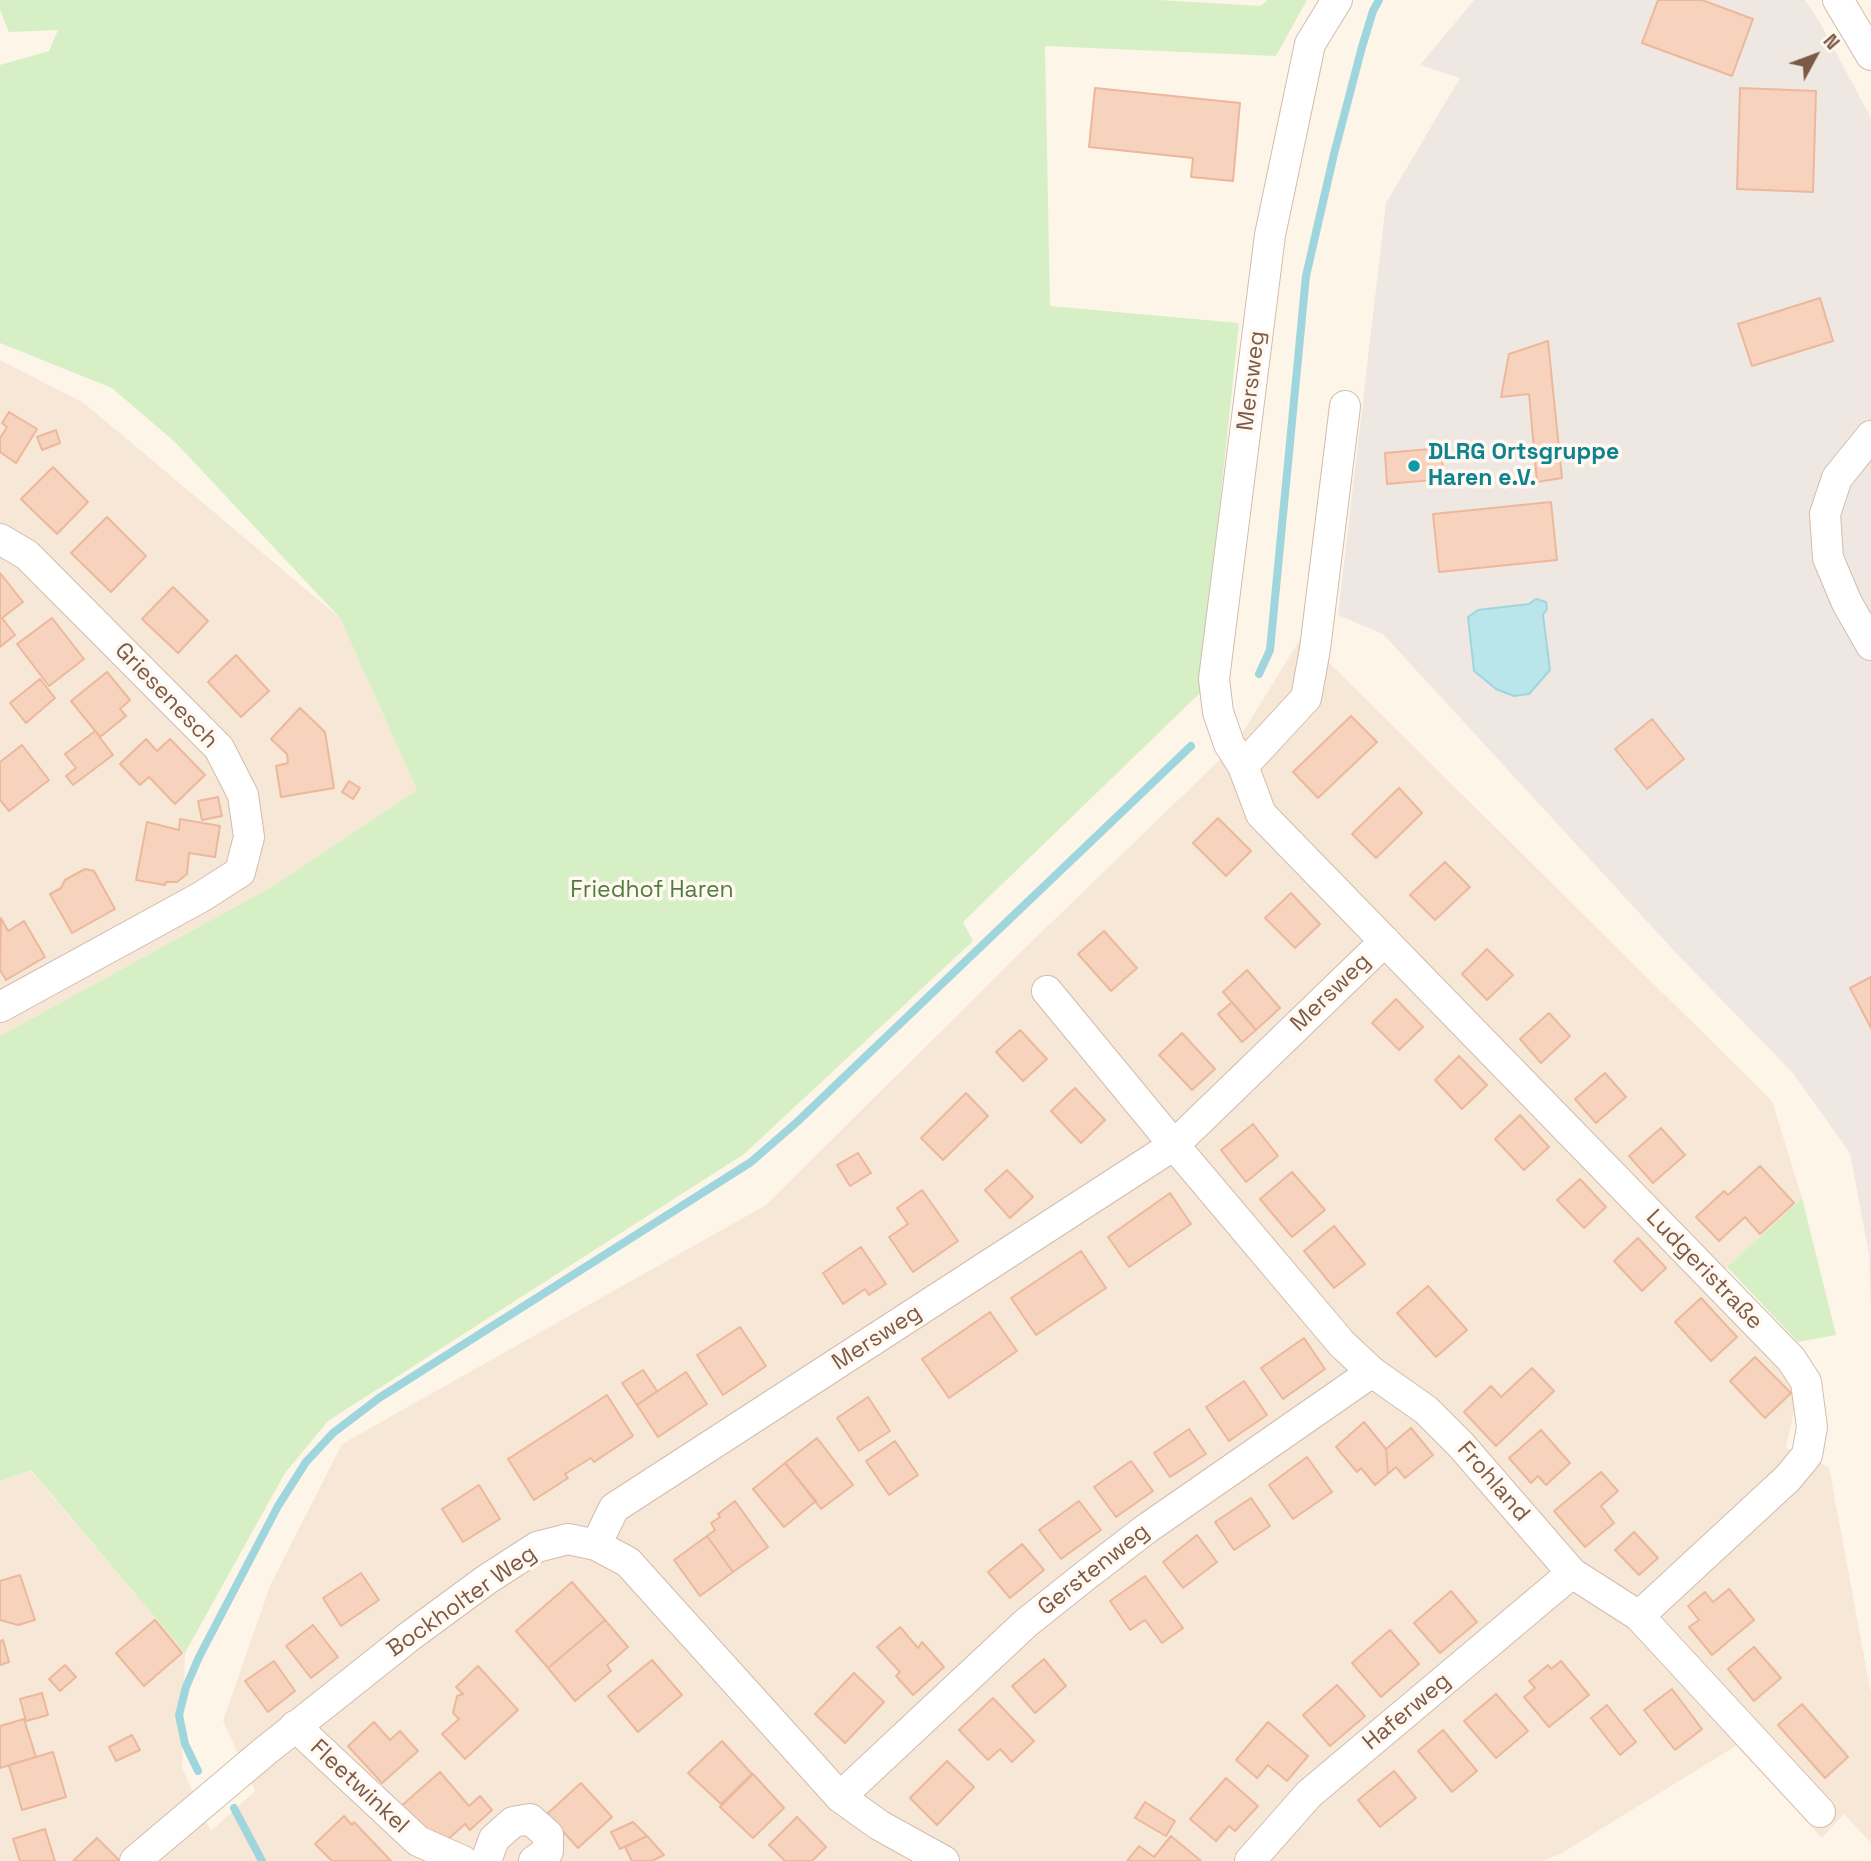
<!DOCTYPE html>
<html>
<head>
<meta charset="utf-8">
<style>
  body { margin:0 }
  #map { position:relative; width:1871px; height:1861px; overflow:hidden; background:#fef5e9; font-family:"Space Grotesk",sans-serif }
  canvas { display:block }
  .north { position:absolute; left:1780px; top:21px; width:70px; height:70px; -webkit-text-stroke:5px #fff9f1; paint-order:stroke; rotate:49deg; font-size:19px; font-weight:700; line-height:28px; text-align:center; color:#7d5a48 }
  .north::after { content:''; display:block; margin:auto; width:24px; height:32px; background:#7d5a48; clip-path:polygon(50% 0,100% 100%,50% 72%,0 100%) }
</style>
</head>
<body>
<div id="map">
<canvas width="1871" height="1861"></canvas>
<div class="north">N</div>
</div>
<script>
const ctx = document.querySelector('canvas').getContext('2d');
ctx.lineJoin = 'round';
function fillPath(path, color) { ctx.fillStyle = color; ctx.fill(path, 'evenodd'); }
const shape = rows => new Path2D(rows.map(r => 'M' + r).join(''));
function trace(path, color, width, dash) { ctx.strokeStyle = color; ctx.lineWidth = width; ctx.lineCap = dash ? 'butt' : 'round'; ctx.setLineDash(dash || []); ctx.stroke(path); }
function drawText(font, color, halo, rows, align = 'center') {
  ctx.font = font + ' "Space Grotesk",sans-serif'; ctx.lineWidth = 7; ctx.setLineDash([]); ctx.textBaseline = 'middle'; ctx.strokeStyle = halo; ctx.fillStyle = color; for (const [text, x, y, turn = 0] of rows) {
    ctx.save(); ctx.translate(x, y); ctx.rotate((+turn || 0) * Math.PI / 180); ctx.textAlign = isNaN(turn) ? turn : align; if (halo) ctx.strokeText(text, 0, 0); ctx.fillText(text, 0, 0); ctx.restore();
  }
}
fillPath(shape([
  [0,360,84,403,340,618,417,790,275,885,0,1036],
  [1302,636,1772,1101,1802,1198,1727,1267,1714,1286,1801,1378,1786,1448,1829,1467,1871,1694,1871,1843,1844,1814,1822,1838,1736,1746,1562,1853,1542,1861,0,1861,0,1481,30,1470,185,1653,182,1768,211,1831,255,1791,223,1721,270,1586,342,1444,766,1205,1027,946,1235,745]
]), '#f7e7d6');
fillPath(shape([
  [1474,0,1805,0,1819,21,1871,118,1871,1313,1869,1254,1850,1153,1793,1073,1676,953,1383,634,1338,615,1386,203,1460,78,1420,65]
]), '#efe8e2');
fillPath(shape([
  [0,0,1159,0,1261,6,1267,0,1307,0,1276,56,1045,46,1050,306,1239,323,1200,693,963,922,973,941,744,1154,328,1421,285,1473,185,1653,31,1470,0,1481,0,1036,275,885,417,790,340,618,176,443,112,388,0,343,0,65,49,51,58,30,9,32,0,10],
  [1802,1198,1836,1335,1798,1342,1727,1267]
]), '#d7efc4');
const water = shape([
  [1536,599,1546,602,1547,609,1543,615,1550,670,1529,694,1514,696,1496,689,1474,671,1468,617,1478,610,1529,604,1536,599]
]);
fillPath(water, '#bae5eb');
trace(water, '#9fd6de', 2);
trace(shape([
  [1259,674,1270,650,1306,276,1334,154,1362,47,1373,11,1379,0],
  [198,1771,185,1744,179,1715,186,1687,199,1657,278,1506,306,1462,333,1433,379,1398,751,1162,797,1122,1191,746],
  [234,1808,262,1861]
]), '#9fd6de', 8);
const building = shape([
  [1658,0,1702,0,1753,19,1732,76,1642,43,1658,0],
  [1095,88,1240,103,1233,181,1191,177,1193,158,1089,147,1095,88],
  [1740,88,1816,91,1813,192,1737,189,1740,88],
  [1820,298,1833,341,1752,366,1738,324,1820,298],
  [1548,341,1562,478,1537,482,1529,394,1501,397,1509,354,1548,341],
  [9,412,37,429,16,463,0,452,0,438,7,427,2,423,9,412],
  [56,430,60,443,42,450,37,437,56,430],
  [1441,448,1444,479,1387,484,1385,453,1441,448],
  [53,467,88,502,57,534,21,499,53,467],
  [1551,502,1557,560,1439,572,1433,514,1551,502],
  [107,517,146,556,111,592,71,553,107,517],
  [0,573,23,602,2,618,15,635,0,647,0,573],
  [173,587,208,621,178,653,142,619,173,587],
  [52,618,84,659,49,686,17,644,52,618],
  [236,655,269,691,241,717,208,682,236,655],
  [107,672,130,700,120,709,126,716,100,737,71,701,107,672],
  [40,679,55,698,26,723,10,703,40,679],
  [300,708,325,732,334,788,281,797,276,766,288,763,287,754,271,739,300,708],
  [1351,716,1377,742,1318,798,1293,772,1351,716],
  [1652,719,1684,759,1647,789,1615,749,1652,719],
  [95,731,113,755,73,785,66,776,76,768,65,754,95,731],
  [146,739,157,751,170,739,205,775,175,804,149,777,140,785,120,764,146,739],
  [22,745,49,780,9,811,0,800,0,762,22,745],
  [349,781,360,788,353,799,342,792,349,781],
  [1399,788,1422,813,1376,858,1352,834,1399,788],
  [218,797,222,816,202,820,198,801,218,797],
  [1218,818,1251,851,1226,876,1193,843,1218,818],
  [180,819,220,826,215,857,189,853,187,874,177,882,166,882,165,885,136,880,147,822,179,830,180,819],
  [1445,862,1470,887,1435,920,1410,895,1445,862],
  [85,869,94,871,115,909,72,933,50,894,61,888,65,880,85,869],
  [1291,893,1320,924,1295,948,1265,918,1291,893],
  [1,918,8,931,24,921,45,957,6,980,0,970,1,918],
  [1104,931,1137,968,1111,991,1078,954,1104,931],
  [1487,949,1513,975,1487,1000,1462,974,1487,949],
  [1247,970,1280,1008,1256,1030,1223,992,1247,970],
  [1871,977,1871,1028,1850,988,1871,977],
  [1396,999,1423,1027,1399,1050,1372,1023,1396,999],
  [1232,1002,1256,1030,1242,1042,1218,1014,1232,1002],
  [1549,1013,1570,1036,1541,1063,1520,1039,1549,1013],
  [1020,1030,1047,1059,1023,1081,996,1052,1020,1030],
  [1182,1033,1215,1069,1192,1090,1159,1055,1182,1033],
  [1459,1056,1487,1085,1462,1109,1435,1080,1459,1056],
  [1605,1073,1626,1097,1596,1123,1575,1099,1605,1073],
  [1075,1088,1105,1120,1081,1143,1051,1111,1075,1088],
  [966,1093,988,1116,943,1160,921,1138,966,1093],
  [1520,1115,1549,1147,1524,1170,1495,1139,1520,1115],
  [1253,1124,1278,1156,1246,1182,1221,1150,1253,1124],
  [1661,1128,1685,1155,1653,1183,1629,1156,1661,1128],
  [858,1153,871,1173,850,1186,837,1165,858,1153],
  [1760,1166,1794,1203,1760,1234,1745,1217,1719,1241,1696,1217,1724,1191,1728,1195,1760,1166],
  [1007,1170,1033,1197,1010,1218,985,1190,1007,1170],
  [1292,1172,1325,1210,1292,1237,1260,1199,1292,1172],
  [1580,1179,1606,1207,1584,1228,1557,1200,1580,1179],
  [922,1190,958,1241,913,1272,889,1237,908,1224,897,1208,922,1190],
  [1170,1193,1191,1224,1129,1267,1108,1237,1170,1193],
  [1334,1226,1365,1264,1334,1288,1304,1251,1334,1226],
  [1638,1238,1666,1268,1642,1291,1614,1261,1638,1238],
  [861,1247,886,1284,869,1295,865,1289,843,1304,823,1273,861,1247],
  [1081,1251,1106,1288,1036,1335,1011,1298,1081,1251],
  [1428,1286,1467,1330,1436,1357,1397,1313,1428,1286],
  [1701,1298,1737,1337,1711,1361,1675,1322,1701,1298],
  [990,1312,1017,1351,949,1398,922,1359,990,1312],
  [740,1327,766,1366,723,1395,697,1355,740,1327],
  [1304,1338,1325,1369,1283,1399,1261,1368,1304,1338],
  [1755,1357,1791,1393,1765,1418,1730,1381,1755,1357],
  [1532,1368,1554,1391,1496,1446,1464,1412,1491,1386,1501,1397,1532,1368],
  [643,1370,657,1391,637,1405,622,1383,643,1370],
  [686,1372,707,1404,658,1437,637,1405,686,1372],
  [1244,1381,1267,1415,1229,1441,1206,1407,1244,1381],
  [607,1395,633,1436,594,1462,591,1458,565,1474,568,1478,534,1500,508,1459,607,1395],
  [868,1397,890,1431,859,1451,837,1418,868,1397],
  [1364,1422,1386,1449,1388,1474,1375,1485,1361,1468,1357,1472,1336,1447,1364,1422],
  [1411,1428,1433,1455,1405,1478,1396,1467,1388,1474,1386,1449,1411,1428],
  [1189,1429,1206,1454,1170,1477,1154,1453,1189,1429],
  [1541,1430,1570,1463,1546,1485,1538,1476,1531,1483,1509,1458,1541,1430],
  [817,1438,853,1485,821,1509,785,1463,817,1438],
  [895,1441,918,1475,889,1495,866,1461,895,1441],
  [1307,1457,1332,1492,1293,1519,1269,1485,1307,1457],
  [1131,1461,1153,1491,1116,1517,1094,1487,1131,1461],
  [785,1463,816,1501,784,1527,753,1489,785,1463],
  [1601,1472,1618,1491,1601,1506,1614,1523,1585,1547,1554,1511,1601,1472],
  [479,1485,500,1519,463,1542,442,1509,479,1485],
  [1251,1498,1270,1526,1234,1550,1215,1522,1251,1498],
  [735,1501,768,1547,733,1572,707,1536,715,1530,711,1523,720,1517,718,1514,735,1501],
  [1079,1501,1101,1530,1061,1559,1039,1530,1079,1501],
  [1634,1532,1658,1558,1639,1575,1615,1550,1634,1532],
  [1197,1535,1217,1562,1183,1588,1163,1562,1197,1535],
  [707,1536,733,1572,700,1596,674,1560,707,1536],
  [1022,1544,1044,1570,1010,1598,988,1572,1022,1544],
  [361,1573,379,1600,341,1626,323,1598,361,1573],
  [20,1575,35,1620,18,1625,0,1620,0,1581,20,1575],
  [1145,1576,1183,1628,1162,1643,1145,1620,1130,1630,1110,1601,1145,1576],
  [572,1582,605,1620,548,1668,516,1631,572,1582],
  [1729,1589,1754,1620,1712,1655,1689,1627,1699,1620,1688,1606,1705,1592,1713,1602,1729,1589],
  [1451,1591,1477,1622,1440,1653,1414,1623,1451,1591],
  [155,1620,182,1653,144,1686,116,1653,155,1620],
  [605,1620,628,1647,607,1665,611,1671,575,1701,548,1668,605,1620],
  [313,1625,338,1657,311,1678,286,1646,313,1625],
  [900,1627,918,1648,922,1642,944,1667,913,1695,896,1676,900,1672,877,1647,900,1627],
  [1390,1630,1419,1664,1381,1697,1352,1663,1390,1630],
  [3,1640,9,1662,0,1665,0,1641,3,1640],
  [1754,1647,1781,1678,1754,1701,1728,1669,1754,1647],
  [1044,1659,1066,1686,1035,1713,1012,1686,1044,1659],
  [652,1660,682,1695,638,1732,608,1696,652,1660],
  [274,1661,295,1691,268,1712,245,1681,274,1661],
  [1561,1661,1589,1695,1549,1727,1524,1697,1535,1688,1529,1681,1548,1665,1551,1669,1561,1661],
  [65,1665,76,1677,60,1691,49,1679,65,1665],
  [478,1666,518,1710,465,1759,442,1734,459,1719,453,1713,457,1696,463,1694,456,1687,478,1666],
  [854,1673,884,1702,845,1743,815,1714,854,1673],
  [1337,1685,1365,1716,1330,1746,1303,1715,1337,1685],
  [1672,1689,1702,1729,1675,1750,1644,1710,1672,1689],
  [42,1693,48,1715,26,1721,20,1699,42,1693],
  [1496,1694,1528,1731,1496,1758,1464,1721,1496,1694],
  [993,1698,1034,1741,1012,1762,1000,1749,988,1760,959,1730,993,1698],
  [1802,1704,1848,1757,1825,1778,1778,1725,1802,1704],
  [1607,1705,1636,1742,1620,1755,1591,1718,1607,1705],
  [24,1719,36,1757,0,1768,0,1726,24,1719],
  [374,1722,390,1740,400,1731,418,1751,382,1783,348,1746,374,1722],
  [1268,1722,1308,1756,1287,1781,1268,1765,1257,1778,1236,1760,1268,1722],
  [1443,1730,1477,1771,1452,1792,1418,1751,1443,1730],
  [132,1735,140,1750,116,1761,109,1747,132,1735],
  [722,1741,752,1774,721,1804,688,1773,722,1741],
  [53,1752,66,1797,22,1810,9,1765,53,1752],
  [947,1761,974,1787,937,1825,910,1798,947,1761],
  [1394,1771,1416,1798,1380,1827,1358,1800,1394,1771],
  [440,1772,469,1806,480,1796,492,1810,470,1830,465,1824,437,1849,400,1807,440,1772],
  [753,1774,784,1808,753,1838,720,1807,753,1774],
  [1226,1778,1258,1806,1235,1831,1229,1826,1216,1841,1190,1819,1226,1778],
  [581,1783,612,1817,578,1848,547,1814,581,1783],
  [1145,1802,1175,1821,1166,1836,1135,1818,1145,1802],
  [344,1816,352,1825,354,1822,391,1861,332,1861,315,1844,344,1816],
  [797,1817,826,1847,812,1861,785,1861,769,1845,797,1817],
  [633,1822,647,1836,620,1849,611,1832,633,1822],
  [45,1829,55,1861,20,1861,13,1839,45,1829],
  [647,1836,664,1855,652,1861,632,1861,625,1847,647,1836],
  [1171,1836,1201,1861,1127,1861,1139,1846,1154,1857,1171,1836],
  [97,1838,120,1861,73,1861,97,1838]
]);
fillPath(building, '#f7d2bd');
trace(building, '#ecb89b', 2);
const street = shape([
  [1337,0,1310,44,1270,235,1214,679,1218,712,1229,744,1243,766,1261,814,1791,1359,1806,1382,1812,1427,1807,1455,1788,1478,1639,1616],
  [1838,0,1871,55],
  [1871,436,1837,478,1825,514,1828,558,1847,603,1871,645],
  [0,539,27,555,219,748,243,795,249,837,240,872,201,897,0,1007],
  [1243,766,1306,698,1315,649,1345,406],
  [1047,991,1174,1145,1342,1344,1372,1372,1426,1410,1461,1445,1572,1573,1639,1616,1820,1812],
  [596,1545,614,1508,1174,1145,1385,941],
  [295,1726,418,1841,463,1861],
  [840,1797,1026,1623,1085,1576,1146,1529,1372,1372],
  [135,1861,264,1752,410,1636,486,1580,537,1547,568,1539,596,1545,628,1562,840,1797,879,1825,944,1861],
  [486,1861,494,1839,513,1822,530,1819,548,1835,548,1851,534,1861],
  [1250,1861,1309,1794,1572,1573]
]);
trace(street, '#d3bcac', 32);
trace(street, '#fff', 30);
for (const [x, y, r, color] of [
  [1414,466,7,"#0f9aa8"]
]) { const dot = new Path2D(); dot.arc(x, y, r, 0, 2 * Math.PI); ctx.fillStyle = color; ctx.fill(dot); trace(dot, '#fff9f1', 2.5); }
drawText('23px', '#7d5a48', '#fff9f1', [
  ["Mersweg",1252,381,-83],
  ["Griesenesch",166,696,46],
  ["Mersweg",1331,993,-44],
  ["Ludgeristraße",1704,1270,46],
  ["Mersweg",877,1338,-33],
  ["Frohland",1493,1482,49],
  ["Gerstenweg",1094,1570,-38],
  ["Bockholter Weg",462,1602,-35],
  ["Haferweg",1407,1712,-40],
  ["Fleetwinkel",359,1787,43]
]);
drawText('bold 23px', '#0d838f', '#fff9f1', [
  ["DLRG Ortsgruppe",1428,453],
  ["Haren e.V.",1428,479]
], 'left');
drawText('23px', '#517d3c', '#fff9f1', [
  ["Friedhof Haren",652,891]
]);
</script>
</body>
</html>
